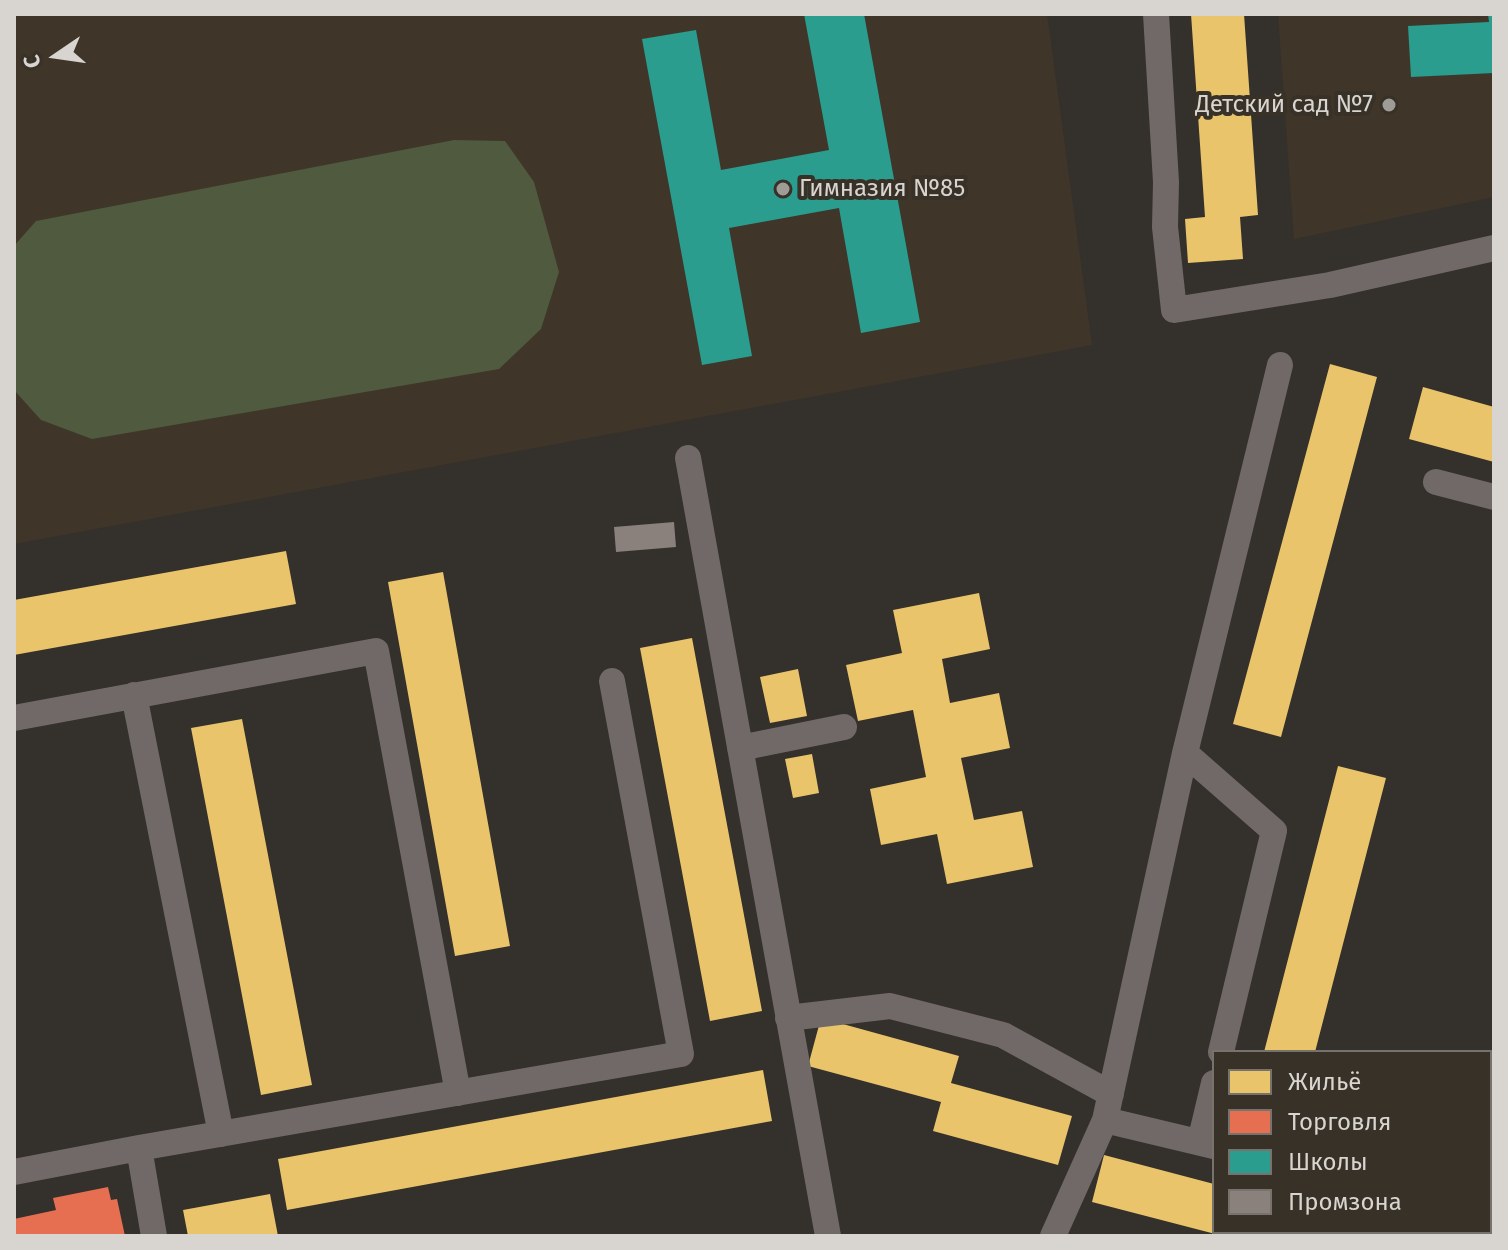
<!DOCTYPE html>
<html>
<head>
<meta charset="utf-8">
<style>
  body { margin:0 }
  #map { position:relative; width:1508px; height:1250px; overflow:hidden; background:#34302c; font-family:"Fira Sans",sans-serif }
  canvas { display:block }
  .frame { position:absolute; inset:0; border:16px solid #d8d4cf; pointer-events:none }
  .legend { position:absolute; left:1212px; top:1050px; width:280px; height:184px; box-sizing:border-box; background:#373128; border:2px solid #77726b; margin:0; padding:10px 14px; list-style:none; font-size:24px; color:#d8d4cf }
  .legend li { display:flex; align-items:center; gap:16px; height:40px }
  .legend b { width:40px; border:2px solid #77726b }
  .north { position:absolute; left:16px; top:16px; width:80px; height:80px; -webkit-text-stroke:6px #373128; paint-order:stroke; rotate:257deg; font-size:22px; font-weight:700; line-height:32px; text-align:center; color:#d8d4cf }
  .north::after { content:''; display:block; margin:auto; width:28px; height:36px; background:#d8d4cf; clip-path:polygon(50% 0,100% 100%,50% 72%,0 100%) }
</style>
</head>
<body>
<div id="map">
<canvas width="1508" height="1250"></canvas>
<div class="frame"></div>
<ul class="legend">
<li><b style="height:22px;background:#e9c46a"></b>Жильё</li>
<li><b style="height:22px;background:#e76f51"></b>Торговля</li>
<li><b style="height:22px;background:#2a9d8f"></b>Школы</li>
<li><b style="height:22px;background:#8a817c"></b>Промзона</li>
</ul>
<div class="north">С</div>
</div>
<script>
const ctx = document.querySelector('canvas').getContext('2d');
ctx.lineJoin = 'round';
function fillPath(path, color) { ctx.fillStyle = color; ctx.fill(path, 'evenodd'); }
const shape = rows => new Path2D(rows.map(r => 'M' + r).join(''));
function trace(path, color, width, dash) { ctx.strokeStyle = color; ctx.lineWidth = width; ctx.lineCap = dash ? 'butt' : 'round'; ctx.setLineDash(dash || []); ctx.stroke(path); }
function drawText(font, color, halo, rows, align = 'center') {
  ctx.font = font + ' "Fira Sans",sans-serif'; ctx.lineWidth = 8; ctx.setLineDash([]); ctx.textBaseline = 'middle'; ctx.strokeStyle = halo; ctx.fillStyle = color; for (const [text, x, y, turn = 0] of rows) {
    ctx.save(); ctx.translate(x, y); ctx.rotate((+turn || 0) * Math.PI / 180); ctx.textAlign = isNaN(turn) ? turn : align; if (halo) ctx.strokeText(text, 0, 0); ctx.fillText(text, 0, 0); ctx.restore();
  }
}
fillPath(shape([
  [14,14,1047,14,1092,345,14,544],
  [1278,14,1494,14,1494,197,1294,239]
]), '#3f3629');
fillPath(shape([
  [454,140,505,141,534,182,559,272,541,329,499,369,92,439,41,420,14,390,14,246,36,221]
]), '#4f5a3e');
fillPath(shape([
  [1191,14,1244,14,1258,215,1240,217,1243,259,1188,263,1185,219,1205,217],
  [1330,364,1377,377,1281,737,1233,724],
  [1423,387,1494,407,1494,462,1409,439],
  [286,551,296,604,14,655,14,600],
  [443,572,510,946,455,956,388,582],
  [979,593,990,649,942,659,950,703,999,693,1010,748,961,758,974,820,1022,811,1033,867,947,884,937,834,881,845,870,789,926,777,913,710,858,721,846,665,902,653,893,610],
  [692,638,762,1011,710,1021,640,648],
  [798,669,807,716,770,723,760,677],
  [242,719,312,1085,261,1095,191,728],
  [812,754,819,793,793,798,785,759],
  [1338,766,1386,778,1315,1052,1264,1052],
  [821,1018,959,1056,951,1083,1072,1116,1058,1165,933,1131,941,1102,808,1066],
  [763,1070,772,1121,287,1210,278,1159],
  [1104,1155,1214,1184,1214,1232,1400,1232,1411,1236,1223,1236,1092,1202],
  [270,1194,278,1236,188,1236,183,1210]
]), '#e9c46a');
fillPath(shape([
  [108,1187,111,1200,117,1199,125,1236,14,1236,14,1219,56,1210,53,1198]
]), '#e76f51');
fillPath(shape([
  [804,14,864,14,920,322,861,333,839,208,729,228,752,356,702,365,642,39,696,30,721,170,829,150],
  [1488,14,1494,14,1494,73,1411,77,1408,26,1489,22]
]), '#2a9d8f');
fillPath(shape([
  [674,522,676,547,616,552,614,527]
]), '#8a817c');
trace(shape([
  [1156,14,1166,182,1165,227,1174,310,1330,285,1494,248],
  [688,458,828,1236],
  [1436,482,1494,497],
  [134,695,221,1134],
  [14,718,376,651,458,1093],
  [740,748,844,727],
  [1185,753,1274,831,1221,1052],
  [788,1018,890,1006,1003,1035,1111,1094],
  [1105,1120,1185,753,1280,365],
  [1200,1142,1214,1083],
  [14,1172,139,1148],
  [1490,1215,1494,1216],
  [154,1236,139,1148,681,1054,612,681],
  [1053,1236,1105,1120,1214,1146]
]), '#716967', 26);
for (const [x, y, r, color] of [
  [1389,105,8,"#9f9b96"],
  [783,189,8,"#9f9b96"]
]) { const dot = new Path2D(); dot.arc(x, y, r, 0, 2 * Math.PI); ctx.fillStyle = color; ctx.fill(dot); trace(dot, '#373128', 3); }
drawText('24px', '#d8d4cf', '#373128', [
  ["Детский сад №7",1373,105],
  ["Гимназия №85",799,189,"left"]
], 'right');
</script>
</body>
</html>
